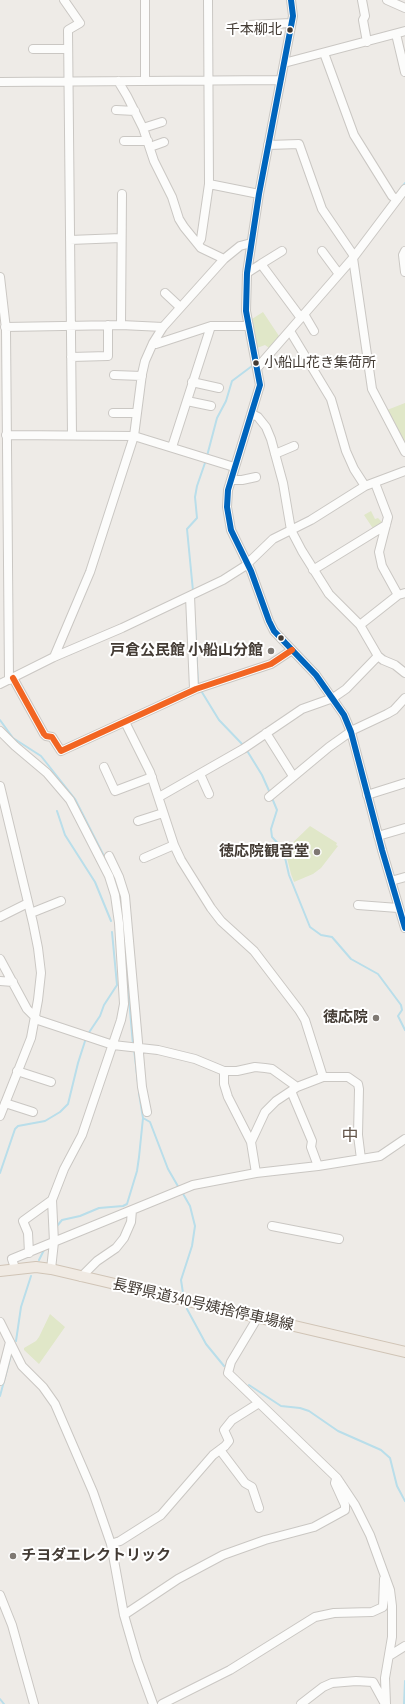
<!DOCTYPE html>
<html>
<head>
<meta charset="utf-8">
<style>
  body { margin:0 }
  canvas { display:block; background:#eeebe7 }
</style>
</head>
<body>
<canvas width="405" height="1704"></canvas>
<script>
const ctx = document.querySelector('canvas').getContext('2d');
ctx.lineJoin = 'round';
function fillPath(path, color) { ctx.fillStyle = color; ctx.fill(path, 'evenodd'); }
const shape = rows => new Path2D(rows.map(r => 'M' + r).join(''));
function trace(path, color, width, dash) { ctx.strokeStyle = color; ctx.lineWidth = width; ctx.lineCap = dash ? 'butt' : 'round'; ctx.setLineDash(dash || []); ctx.stroke(path); }
function drawText(font, color, halo, rows, align = 'center') {
  ctx.font = font + ' "PT Sans Narrow","Noto Sans JP",sans-serif'; ctx.lineWidth = 4; ctx.setLineDash([]); ctx.textBaseline = 'middle'; ctx.strokeStyle = halo; ctx.fillStyle = color; for (const [text, x, y, turn = 0] of rows) {
    ctx.save(); ctx.translate(x, y); ctx.rotate((+turn || 0) * Math.PI / 180); ctx.textAlign = isNaN(turn) ? turn : align; if (halo) ctx.strokeText(text, 0, 0); ctx.fillText(text, 0, 0); ctx.restore();
  }
}
fillPath(shape([
  [263,312,279,336,269,348,265,345,257,348,252,319],
  [405,403,405,445,387,410],
  [371,511,375,519,378,518,383,523,374,530,364,515],
  [310,826,337,843,336,845,338,846,321,868,313,874,294,882,291,874,285,850],
  [50,1314,65,1327,39,1364,24,1350,24,1348,36,1341,39,1337]
]), '#e0e7c8');
trace(shape([
  [401,188,405,183],
  [207,456,217,418,226,401,232,381,252,366],
  [193,591,187,529,197,518,195,497,197,486,206,460],
  [195,624,198,685],
  [200,689,219,720,243,745],
  [0,720,13,738,41,756,75,799,108,864],
  [246,749,262,775,270,793],
  [272,798,277,810,271,829,272,837,283,849,289,875,310,927,321,935,332,937,351,959,378,974,401,1005,402,1010,398,1016,405,1030],
  [57,811,65,835,95,882,111,921],
  [120,894,133,1045],
  [88,1034,100,1016,104,1005,117,985,112,932],
  [134,1049,138,1083],
  [143,1118,150,1122,168,1169,179,1188],
  [0,1173,15,1129,18,1126,45,1121,60,1112,68,1104,78,1063,86,1038],
  [182,1192,190,1206,195,1226,192,1246,181,1280,183,1293],
  [57,1226,62,1220,80,1216,99,1208,123,1206,127,1204,137,1171,139,1157,143,1118,139,1093],
  [39,1260,44,1250],
  [187,1309,206,1344,224,1366],
  [16,1341,21,1307,31,1276],
  [249,1385,281,1406,300,1408,309,1411,338,1431,381,1450,390,1458,397,1486,405,1501],
  [0,1396,11,1355],
  [0,1699,4,1704],
  [404,1704,405,1681]
]), '#b9deea', 2);
const minor = shape([
  [64,0,80,23,68,30,72,435],
  [145,0,145,81],
  [291,0,293,16,259,194,247,273,246,311,260,385,228,490,227,507,231,530,251,571,269,621,274,631,316,675,344,715,351,732,382,850,405,928],
  [362,0,365,16,363,20,367,42],
  [387,0,405,8],
  [248,25,291,23],
  [396,34,405,72],
  [33,49,68,49],
  [324,53,354,135,392,196,397,200],
  [284,63,405,31],
  [118,81,127,96,143,128,154,161,172,197,179,219,184,227,201,248,224,259],
  [0,82,281,80],
  [116,110,135,111],
  [143,128,162,122],
  [124,141,148,141],
  [268,145,299,144,322,209,354,256],
  [150,147,164,142],
  [209,184,259,194],
  [70,240,121,238],
  [198,244,201,239,209,184,208,0],
  [322,251,339,274],
  [405,251,403,255,405,272],
  [353,258,372,389,405,452],
  [261,264,282,251],
  [247,273,261,264,301,318],
  [0,277,6,329,9,680],
  [165,293,180,307],
  [304,314,314,331],
  [121,325,122,194],
  [5,327,121,325,163,327],
  [290,331,331,399,346,451,354,469,365,486],
  [153,343,156,344,211,326,249,326],
  [71,357,108,356,108,325],
  [258,367,353,258,405,189],
  [114,375,142,376],
  [192,382,219,388],
  [187,401,211,406],
  [113,413,137,413],
  [252,414,258,417,266,427,271,439,283,483,291,530,302,551,329,594,360,625,378,656,383,660,395,665,405,673],
  [6,435,134,436,234,467],
  [172,447,211,326],
  [275,454,294,446],
  [231,480,242,480,256,477],
  [375,483,388,517,379,552,382,566,398,595],
  [313,570,386,525],
  [190,596,194,689],
  [360,625,398,595,405,593],
  [54,657,90,572,134,436,142,374,145,361,153,343,163,327,224,259,240,246,251,243],
  [13,678,44,734,46,736,52,737,61,751,196,689,271,664,292,650],
  [0,684,54,657,122,628,223,580,245,566,273,539,311,520,365,486,405,471],
  [125,722,150,772,174,845,181,860,211,908,221,921,254,951,299,1010,305,1020,323,1077],
  [0,731,15,746,47,773,70,800,109,876,115,895,119,923,123,987,124,1004,121,1020,82,1135,64,1169,52,1200,54,1242,51,1269],
  [266,733,293,776],
  [104,767,115,791,152,777],
  [200,774,209,794],
  [0,786,33,923,38,948,41,973,38,1000,31,1038,0,1116],
  [367,795,405,783],
  [159,797,243,749,302,709,333,698,346,689,378,656],
  [269,797,329,747,353,730,387,714,394,710,405,698],
  [138,821,163,813],
  [378,836,405,828],
  [109,856,119,877,125,896,142,1087,147,1112],
  [144,858,174,845],
  [391,881,405,877],
  [358,905,398,908],
  [31,913,61,901],
  [0,917,28,903],
  [0,959,27,1009,38,1020,113,1045,158,1050,195,1059,224,1071,237,1071,255,1067,265,1068,272,1069,297,1087,323,1077,348,1077,358,1084,359,1089,358,1135,361,1159],
  [0,981,13,982],
  [17,1071,51,1082],
  [224,1071,224,1084,228,1097,251,1142,256,1173],
  [297,1087,291,1091,312,1141,311,1147,318,1166],
  [5,1103,33,1112],
  [251,1142,265,1112,276,1101,291,1091],
  [272,1226,339,1239],
  [29,1253,28,1233,23,1221,52,1200],
  [15,1268,12,1259,193,1185,256,1173,318,1166,380,1156,405,1139],
  [81,1277,97,1261,116,1248,124,1238,131,1222,132,1210],
  [256,1317,255,1322,231,1362,228,1373,337,1478,355,1505,370,1535,390,1590,392,1606,392,1637,385,1678,386,1704],
  [0,1322,22,1366,43,1387,55,1404,93,1492,111,1544,124,1615,137,1660,153,1704],
  [0,1381,10,1342],
  [220,1450,245,1483,252,1487,259,1508],
  [111,1544,120,1541,161,1515,213,1455,225,1446,229,1441,224,1430,232,1420,259,1403],
  [0,1595,12,1625,34,1704],
  [124,1615,178,1579,223,1555,265,1540,314,1527,345,1510,345,1505,335,1483,336,1479],
  [389,1656,405,1646],
  [162,1704,230,1670,315,1617,334,1613,372,1612,383,1607,384,1579],
  [301,1704,323,1687,332,1683,356,1681,373,1682,385,1704]
]);
const major = shape([
  [0,1271,36,1267,51,1269,405,1352]
]);
trace(minor, '#cac7c3', 10);
trace(major, '#d0c4b6', 12);
trace(minor, '#fcfcfb', 8);
trace(major, '#f0eae3', 10);
trace(shape([
  [291,0,293,16,259,194,247,273,246,311,260,385,228,490,227,507,231,530,251,571,269,621,274,631,316,675,344,715,351,732,382,850,405,928]
]), '#0065bd', 6);
trace(shape([
  [13,678,44,734,46,736,52,737,61,751,196,689,271,664,292,650]
]), '#f26522', 6);
for (const [x, y, r, color] of [
  [290,30,3.5,"#433b34"],
  [256,363,3.5,"#433b34"],
  [281,638,3.5,"#433b34"],
  [271,651,4,"#7f7973"],
  [317,852,4,"#7f7973"],
  [376,1018,4,"#7f7973"],
  [13,1556,4,"#7f7973"]
]) { const dot = new Path2D(); dot.arc(x, y, r, 0, 2 * Math.PI); ctx.fillStyle = color; ctx.fill(dot); trace(dot, '#fff', 1.5); }
drawText('14px', '#433b34', '#fff', [
  ["千本柳北",282,30],
  ["小船山花き集荷所",264,363,"left"]
], 'right');
drawText('bold 15px', '#433b34', '#fff', [
  ["戸倉公民館 小船山分館",263,651],
  ["徳応院観音堂",309,852],
  ["徳応院",368,1018],
  ["チヨダエレクトリック",21,1556,"left"]
], 'right');
drawText('15px', '#433b34', '#fff', [
  ["長野県道340号姨捨停車場線",203,1305,13]
]);
drawText('17px', '#65574c', '#fff', [
  ["中",350,1136]
]);
</script>
</body>
</html>
